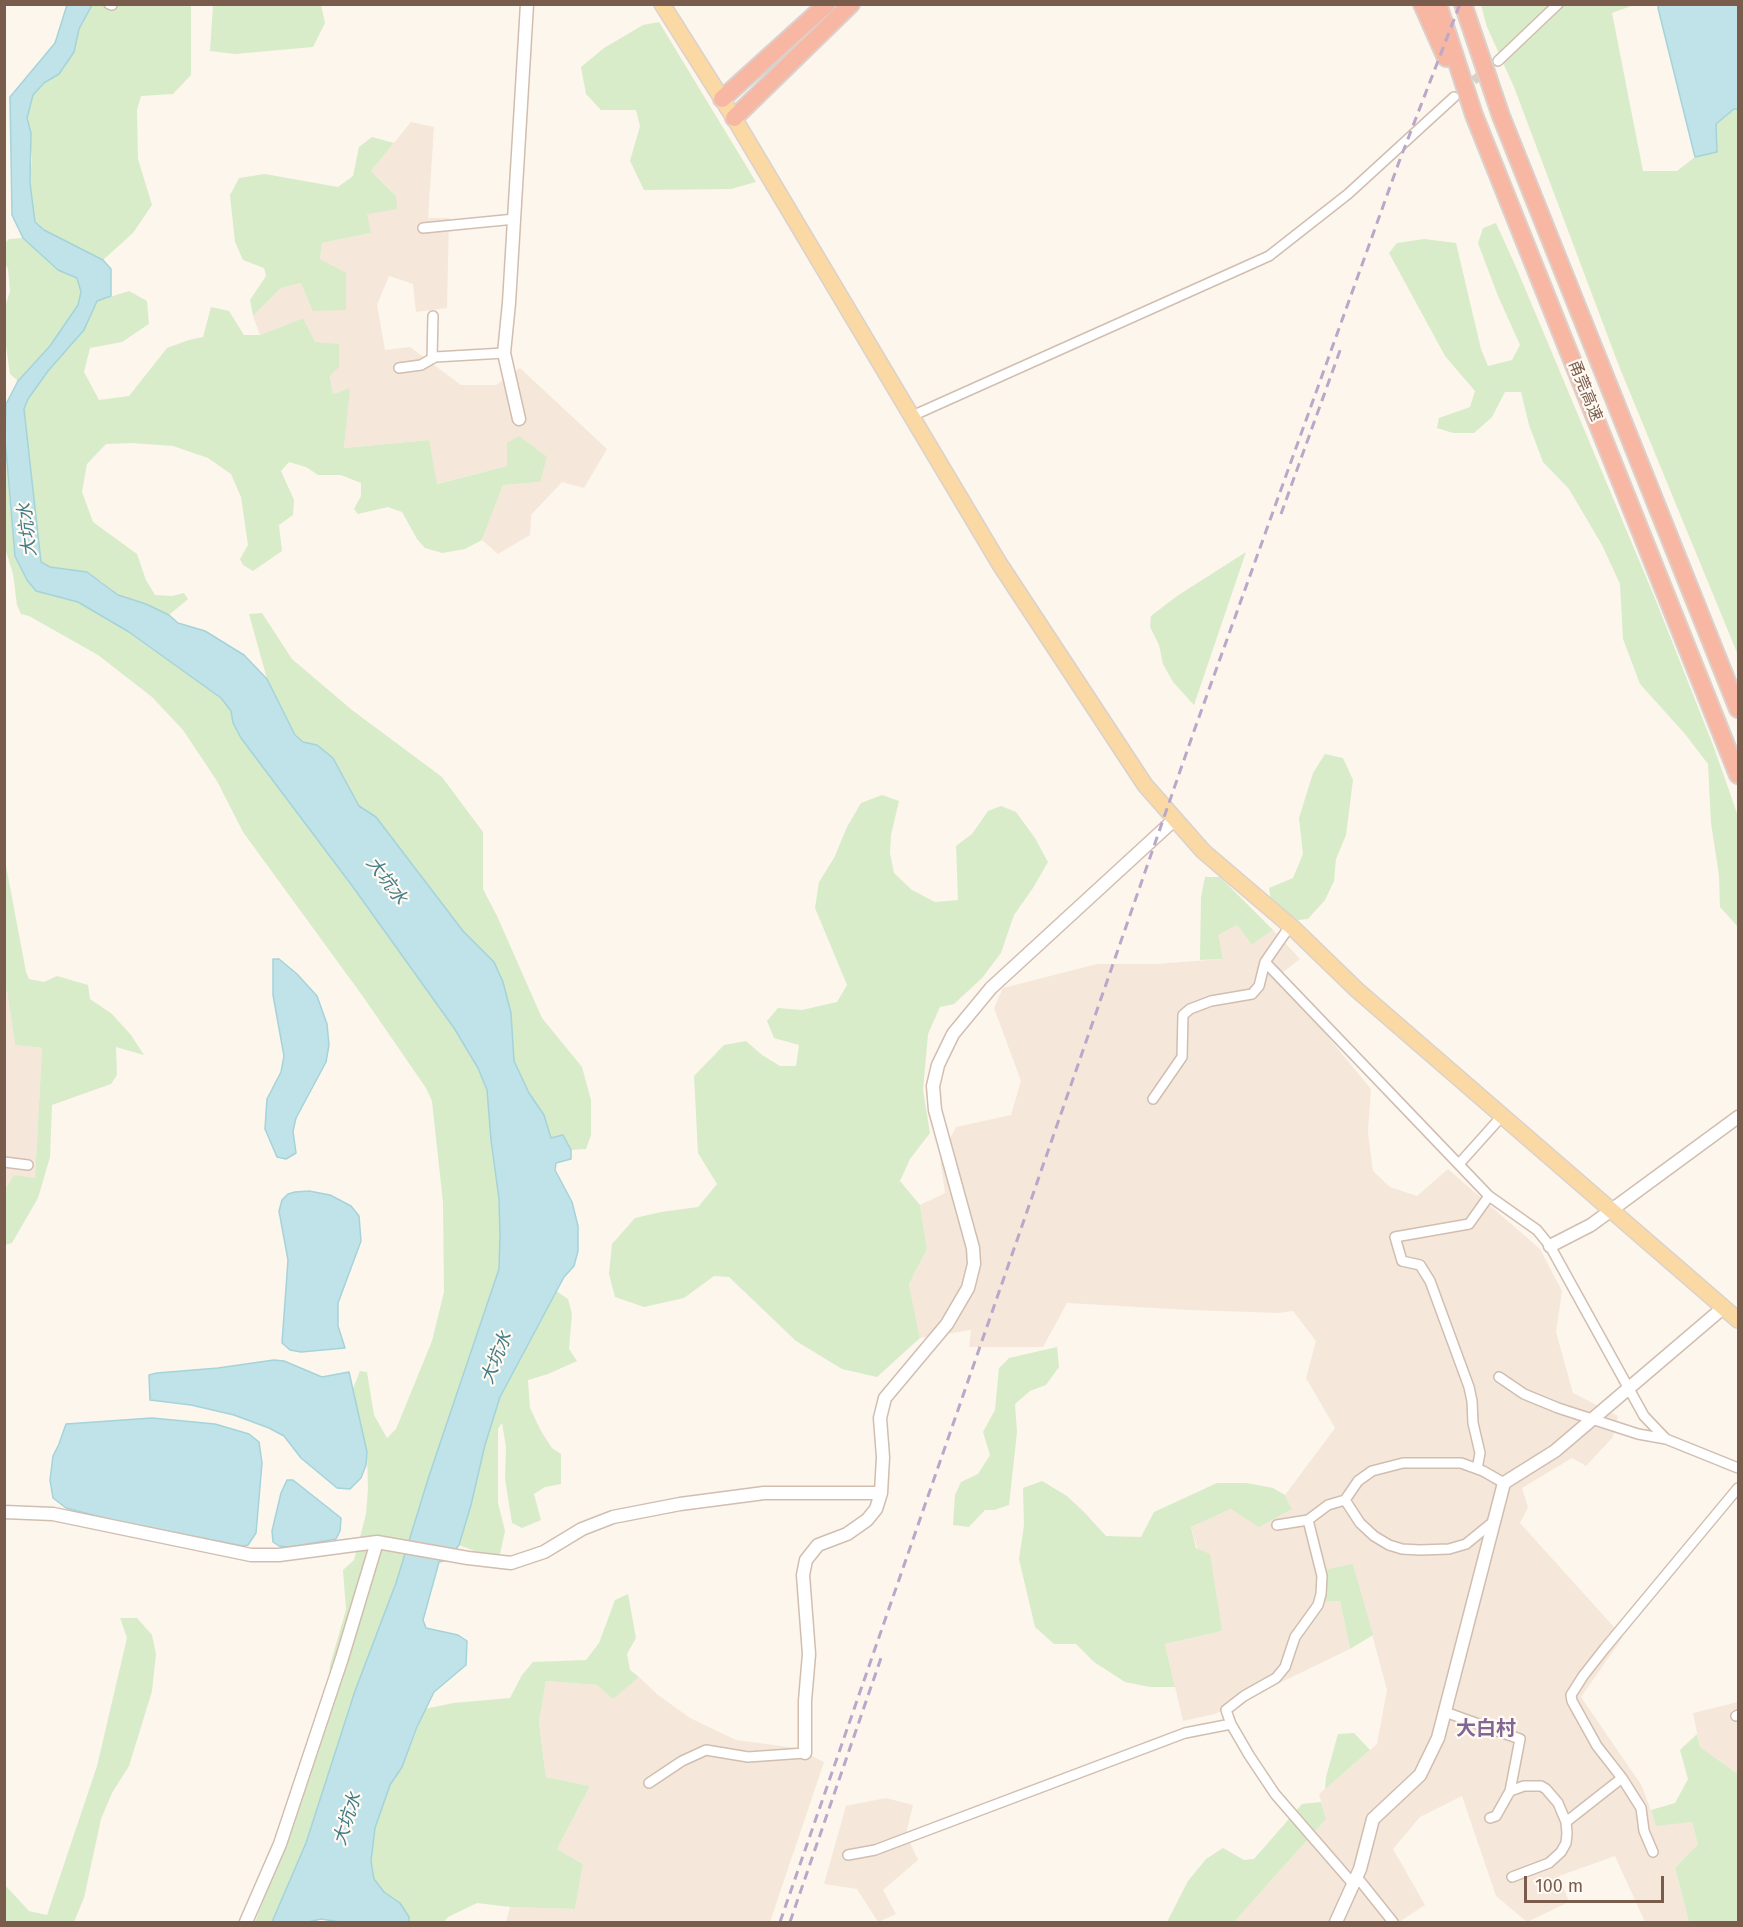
<!DOCTYPE html>
<html>
<head>
<meta charset="utf-8">
<style>
  body { margin:0 }
  #map { position:relative; width:1743px; height:1927px; overflow:hidden; background:#fdf6ec; font-family:"Fira Sans",sans-serif }
  canvas { display:block }
  .frame { position:absolute; inset:0; border:6px solid #7a5c4d; pointer-events:none }
  .scale { position:absolute; left:1524px; top:1876px; width:140px; height:27px; box-sizing:border-box; border:3px solid #7a5c4d; border-top:0; padding-left:8px; font-size:18px; line-height:21px; white-space:nowrap; color:#7a5c4d; -webkit-text-stroke:4px #fffaf3; paint-order:stroke }
</style>
</head>
<body>
<div id="map">
<canvas width="1743" height="1927"></canvas>
<div class="frame"></div>
<div class="scale">100 m</div>
</div>
<script>
const ctx = document.querySelector('canvas').getContext('2d');
ctx.lineJoin = 'round';
function fillPath(path, color) { ctx.fillStyle = color; ctx.fill(path, 'evenodd'); }
const shape = rows => new Path2D(rows.map(r => 'M' + r).join(''));
function trace(path, color, width, dash) { ctx.strokeStyle = color; ctx.lineWidth = width; ctx.lineCap = dash ? 'butt' : 'round'; ctx.setLineDash(dash || []); ctx.stroke(path); }
function drawText(font, color, halo, rows, align = 'center') {
  ctx.font = font + ' "Fira Sans","Noto Sans SC",sans-serif'; ctx.lineWidth = 4.5; ctx.setLineDash([]); ctx.textBaseline = 'middle'; ctx.strokeStyle = halo; ctx.fillStyle = color; for (const [text, x, y, turn = 0] of rows) {
    ctx.save(); ctx.translate(x, y); ctx.rotate((+turn || 0) * Math.PI / 180); ctx.textAlign = isNaN(turn) ? turn : align; if (halo) ctx.strokeText(text, 0, 0); ctx.fillText(text, 0, 0); ctx.restore();
  }
}
fillPath(shape([
  [411,122,434,127,428,218,449,218,447,308,416,312,413,284,389,276,377,305,385,350,410,347,461,385,496,385,520,368,607,449,584,488,562,482,531,515,530,535,498,554,482,540,503,485,540,482,507,466,436,484,428,440,344,448,349,389,333,394,330,375,303,318,260,335,253,316,281,288,301,283,320,259,322,243,371,233,366,214,396,196,371,171],
  [1237,925,1252,945,1273,930,1300,959,1278,976,1371,1089,1368,1132,1373,1171,1390,1187,1417,1196,1448,1169,1540,1249,1562,1291,1556,1332,1573,1393,1618,1416,1613,1437,1586,1466,1572,1458,1522,1488,1528,1507,1520,1523,1623,1637,1581,1697,1642,1786,1656,1825,1692,1821,1698,1844,1675,1868,1689,1922,1645,1922,1615,1856,1559,1876,1569,1902,1527,1922,1496,1896,1462,1796,1420,1817,1393,1849,1425,1905,1399,1922,1234,1922,1326,1819,1319,1794,1377,1744,1387,1690,1353,1564,1325,1602,1340,1601,1350,1649,1215,1714,1183,1721,1165,1644,1222,1631,1191,1527,1231,1509,1292,1509,1285,1495,1335,1428,1306,1378,1316,1341,1293,1311,1279,1313,1190,1310,1067,1303,1043,1347,969,1347,971,1330,920,1338,909,1284,927,1249,920,1205,945,1193,940,1158,956,1127,1011,1115,1021,1081,994,1008,1003,988,1097,964,1155,964,1223,959,1217,935],
  [4,991,7,991,15,1045,42,1048,35,1179,5,1190],
  [639,1677,658,1695,690,1718,736,1740,796,1748,824,1762,770,1922,506,1922,510,1907,575,1909,583,1864,557,1849,590,1786,546,1777,539,1722,546,1681,597,1685,613,1698],
  [1738,1702,1738,1774,1700,1747,1693,1713],
  [886,1798,913,1805,906,1834,918,1860,883,1890,896,1914,878,1922,857,1889,824,1884,846,1806]
]), '#f5e8da');
fillPath(shape([
  [92,5,191,5,191,75,173,94,141,96,137,110,138,159,152,205,133,233,103,260,44,230,35,222,30,183,32,158,27,118,33,95,44,84,59,74,73,52,79,29],
  [213,5,321,5,325,23,313,47,235,54,210,51],
  [1481,5,1634,5,1612,13,1643,171,1677,171,1695,157,1716,152,1716,124,1734,109,1738,109,1738,655,1619,366,1514,87,1487,27],
  [659,22,756,182,731,189,644,190,630,161,640,126,636,110,601,110,586,94,581,67,604,48,643,25],
  [372,137,394,143,371,171,396,196,397,209,367,214,371,233,322,243,320,259,346,273,346,310,313,311,301,283,281,288,253,316,250,300,266,276,264,268,243,260,235,242,230,195,239,178,265,174,338,187,353,176,359,147],
  [1496,223,1516,267,1654,596,1713,745,1738,816,1738,927,1720,907,1719,875,1711,823,1708,764,1685,734,1640,684,1623,639,1620,584,1602,545,1569,489,1543,462,1529,425,1521,392,1505,392,1492,417,1474,433,1453,433,1437,428,1439,418,1470,407,1475,391,1445,356,1389,253,1397,243,1424,239,1456,243,1481,349,1488,366,1512,360,1520,345,1498,296,1478,243,1483,228],
  [23,238,58,270,77,278,81,292,78,305,50,346,18,381,10,374,5,339,5,307,10,291,8,269,5,264,4,244,9,239],
  [129,291,147,301,149,324,122,342,90,348,84,372,99,400,129,396,167,348,189,340,203,337,211,307,229,311,244,335,260,335,303,318,315,342,339,344,339,367,330,376,333,394,350,388,344,448,429,440,437,484,507,466,507,443,519,436,547,457,540,482,503,485,482,540,465,549,442,553,425,548,417,539,402,512,388,507,358,514,354,509,361,496,361,483,341,475,318,475,306,467,289,462,281,471,294,500,293,515,279,525,282,551,253,571,243,565,240,559,248,545,241,497,231,474,208,458,173,446,132,443,106,444,87,464,82,492,93,522,137,554,146,580,155,595,172,596,184,593,188,599,169,615,146,604,118,595,101,581,69,569,50,567,41,563,24,409,28,399,48,371,84,330,97,301],
  [4,439,15,556,27,580,36,591,78,602,129,632,221,698,231,711,233,723,241,738,353,887,454,1028,478,1068,487,1090,491,1140,499,1199,500,1236,499,1269,429,1476,396,1583,306,1843,272,1922,255,1922,292,1826,335,1700,329,1677,330,1665,346,1610,343,1570,354,1560,366,1514,368,1489,367,1452,352,1391,360,1371,367,1372,374,1415,387,1438,396,1429,432,1341,444,1292,443,1203,432,1101,426,1088,364,998,243,832,217,781,183,730,152,697,98,655,29,616,21,614,17,605,13,574,5,548],
  [1246,552,1194,705,1173,682,1163,664,1159,645,1150,627,1151,616,1177,596],
  [262,613,292,659,352,710,442,777,483,832,483,889,497,916,542,1018,582,1067,591,1100,591,1135,586,1149,571,1150,563,1135,551,1139,544,1115,529,1093,514,1061,511,1013,503,982,494,962,463,931,376,817,359,806,317,745,303,742,295,734,267,679,249,614],
  [1325,754,1343,758,1353,780,1346,835,1336,859,1334,881,1325,900,1308,919,1298,920,1278,908,1271,900,1269,888,1293,878,1303,854,1299,818,1313,773],
  [882,795,899,801,891,835,890,853,894,873,912,890,935,902,958,900,956,846,972,834,988,811,1001,806,1016,812,1035,838,1048,862,1033,888,1014,915,1001,953,982,978,954,1004,940,1007,928,1034,923,1090,930,1133,910,1159,900,1181,920,1205,927,1249,909,1284,920,1338,877,1377,842,1369,796,1341,729,1277,714,1276,684,1298,644,1307,615,1297,609,1274,612,1244,635,1218,661,1212,698,1207,717,1184,698,1153,694,1076,724,1045,746,1041,762,1055,780,1066,796,1066,799,1045,774,1038,767,1021,778,1008,802,1010,837,1002,847,985,815,908,819,882,834,858,847,827,861,803],
  [4,855,26,972,29,979,44,982,57,976,88,985,90,999,112,1014,131,1035,144,1055,116,1047,117,1075,111,1084,52,1105,50,1157,38,1198,12,1243,5,1245,5,1190,14,1175,35,1178,42,1048,15,1045,7,991,5,991],
  [1205,877,1220,877,1273,930,1252,945,1237,925,1218,935,1223,959,1200,960,1201,897],
  [556,1291,568,1299,572,1314,569,1349,577,1361,548,1374,528,1380,530,1408,541,1431,552,1448,561,1454,561,1484,545,1487,534,1494,541,1520,522,1528,512,1523,505,1479,506,1447,502,1423,498,1429,498,1503,505,1531,500,1554,482,1554,459,1545,471,1505,485,1445,500,1397],
  [1057,1347,1059,1367,1046,1385,1030,1391,1015,1404,1017,1432,1009,1505,994,1510,985,1510,969,1527,953,1525,955,1495,961,1482,978,1474,990,1455,983,1432,995,1410,999,1368,1009,1358],
  [1042,1481,1067,1496,1085,1513,1106,1536,1141,1537,1154,1512,1217,1483,1247,1483,1273,1488,1285,1495,1292,1509,1259,1527,1231,1509,1191,1527,1196,1548,1210,1554,1222,1631,1165,1644,1175,1687,1150,1687,1125,1682,1094,1662,1076,1644,1054,1644,1035,1627,1019,1559,1024,1525,1023,1488],
  [1353,1564,1373,1635,1350,1649,1340,1601,1324,1602,1323,1570],
  [628,1594,636,1638,627,1654,630,1670,639,1677,613,1699,597,1685,546,1681,539,1722,546,1777,590,1786,557,1849,583,1864,575,1909,510,1907,477,1903,448,1917,444,1922,409,1922,409,1917,400,1903,384,1892,374,1879,371,1861,375,1828,390,1785,402,1767,425,1709,453,1703,510,1698,522,1675,533,1662,586,1660,599,1643,615,1600],
  [120,1618,137,1618,152,1635,156,1654,152,1691,129,1766,112,1793,101,1819,84,1898,74,1922,5,1922,5,1885,29,1911,47,1915,97,1766,127,1638],
  [1354,1733,1370,1750,1325,1789,1326,1777,1338,1734],
  [1697,1734,1700,1747,1738,1774,1738,1922,1689,1922,1675,1868,1698,1844,1692,1822,1656,1826,1651,1810,1675,1803,1688,1779,1680,1750],
  [1321,1802,1326,1819,1234,1922,1167,1922,1188,1881,1206,1859,1223,1848,1244,1860,1254,1859,1302,1804]
]), '#d8ecc9');
const water = shape([
  [1659,4,1738,5,1738,109,1734,109,1716,124,1717,152,1695,157,1658,8,1659,4],
  [67,5,92,5,79,29,74,52,59,74,44,83,33,95,27,118,31,133,30,183,35,222,44,230,103,260,111,269,111,296,97,301,84,330,48,371,28,399,24,409,41,562,50,567,87,572,118,595,146,604,169,615,178,623,205,631,244,655,267,679,295,735,303,742,317,745,333,758,359,806,376,817,463,931,494,962,503,982,511,1013,514,1061,529,1093,544,1115,551,1138,563,1135,571,1150,571,1159,556,1163,555,1170,572,1202,578,1226,578,1251,574,1266,564,1277,500,1397,485,1445,471,1505,459,1545,447,1560,439,1562,423,1620,426,1628,458,1635,467,1641,466,1665,434,1692,417,1727,402,1767,390,1785,375,1828,371,1861,374,1879,384,1892,400,1903,409,1917,409,1922,340,1922,321,1919,308,1922,272,1922,306,1843,355,1691,396,1583,429,1476,499,1269,500,1236,499,1199,491,1140,487,1090,478,1068,454,1028,353,887,241,738,233,723,231,711,221,698,129,632,78,602,36,591,27,580,15,556,5,439,6,404,18,381,50,346,78,305,81,292,77,278,58,270,23,238,12,215,10,97,55,43,67,5],
  [273,959,279,959,297,974,317,996,327,1024,329,1045,326,1062,296,1118,293,1131,296,1153,286,1159,277,1157,265,1129,267,1099,281,1072,284,1056,273,995,273,959],
  [309,1191,330,1195,351,1206,359,1216,361,1241,338,1303,338,1326,345,1348,301,1352,290,1350,282,1343,288,1260,279,1211,282,1200,288,1194,295,1192,309,1191],
  [274,1360,284,1361,322,1377,349,1372,367,1452,366,1465,361,1478,350,1489,337,1488,301,1458,284,1436,269,1428,234,1415,191,1405,150,1400,149,1375,157,1373,218,1368,274,1360],
  [152,1418,215,1424,249,1434,259,1442,262,1463,256,1533,248,1545,243,1546,112,1520,66,1508,53,1498,50,1480,53,1456,59,1444,66,1424,152,1418],
  [287,1480,293,1480,341,1518,340,1531,336,1539,290,1547,279,1546,273,1542,272,1531,281,1493,287,1480]
]);
fillPath(water, '#bfe3e8');
trace(water, '#a5d3da', 1.5);
trace(shape([
  [1463,89,1498,61]
]), '#dcd0c4', 9, [9, 4.5]);
const minor = shape([
  [109,4,112,5],
  [1498,61,1558,4],
  [423,228,515,219],
  [432,359,433,316],
  [399,368,421,365,435,357,504,353],
  [912,416,1269,256,1348,194,1454,97],
  [1265,962,1489,1196,1537,1230,1550,1246,1644,1416,1666,1439,1738,1468],
  [1153,1099,1182,1057,1183,1015,1190,1009,1211,1001,1252,994,1259,986,1265,962,1290,926],
  [4,1162,28,1165],
  [1459,1164,1502,1116],
  [1499,1377,1524,1394,1558,1408,1638,1434,1666,1439],
  [1477,1469,1480,1453,1473,1423,1472,1401,1469,1387,1430,1281,1420,1265,1402,1261,1395,1237,1469,1224,1489,1196],
  [1345,1500,1358,1481,1372,1471,1403,1463,1461,1463,1483,1471,1504,1483],
  [1308,1520,1322,1576,1321,1594,1318,1605,1295,1637,1285,1667,1276,1678,1244,1696,1226,1710,1231,1724,1249,1755,1275,1794,1354,1885],
  [1277,1525,1308,1520,1328,1505,1345,1500,1360,1523,1374,1536,1389,1545,1402,1549,1420,1550,1449,1549,1466,1544,1493,1522],
  [1445,1712,1520,1739,1510,1791,1496,1816,1490,1818],
  [1736,1716,1738,1715],
  [649,1783,682,1761,706,1750,748,1757,805,1753],
  [1510,1791,1524,1786,1541,1786,1546,1789,1558,1803,1566,1822,1567,1833,1566,1843,1561,1852,1549,1863,1512,1877],
  [1566,1822,1622,1778],
  [1653,1852,1644,1831,1641,1808,1622,1778,1597,1746,1572,1701,1571,1695,1583,1676,1605,1648,1738,1488],
  [848,1855,875,1850,1185,1733,1231,1724],
  [1357,1877,1393,1922]
]);
const tertiary = shape([
  [519,419,504,353,509,303,527,4],
  [1550,1246,1591,1225,1738,1117],
  [4,1512,53,1514,251,1555,279,1555,377,1542,468,1558,511,1563,544,1552,582,1529,613,1517,680,1504,764,1493,881,1493],
  [805,1753,805,1701,809,1654,803,1575,806,1560,818,1545,847,1534,867,1520,876,1509,881,1493,883,1457,880,1418,885,1398,947,1324,968,1288,974,1264,973,1248,935,1110,933,1086,938,1065,953,1034,991,988,1175,819],
  [246,1922,280,1844,342,1658,377,1542],
  [1336,1922,1360,1869,1373,1819,1420,1775,1438,1738,1504,1483,1555,1451,1724,1307]
]);
const primary = shape([
  [662,4,734,118,999,563,1145,785,1203,851,1293,928,1357,990,1738,1320]
]);
const motorway = shape([
  [1422,4,1446,58],
  [1438,4,1474,115,1738,775],
  [1463,4,1501,116,1738,709],
  [722,99,827,4],
  [734,118,851,4]
]);
trace(minor, '#d1beb0', 12);
trace(tertiary, '#d1beb0', 15);
trace(primary, '#dad1cd', 18);
trace(motorway, '#dad1cd', 20);
trace(minor, '#fff', 9);
trace(tertiary, '#fff', 12);
trace(primary, '#fbd9a5', 15);
trace(motorway, '#f7b7a3', 16);
trace(shape([
  [1281,514,1342,345],
  [780,1922,1194,731,1399,162,1460,4],
  [790,1922,881,1658]
]), '#b9a8c9', 3, [9, 6]);
drawText('16px', '#7a5c4d', '#fffaf3', [
  ["甬莞高速",1585,391,68]
]);
drawText('italic 18px', '#437c86', '#fffaf3', [
  ["大坑水",28,530,-96],
  ["大坑水",386,881,53],
  ["大坑水",497,1358,-68],
  ["大坑水",348,1819,-72]
]);
drawText('bold 20px', '#846695', '#fffaf3', [
  ["大白村",1486,1729]
]);
</script>
</body>
</html>
